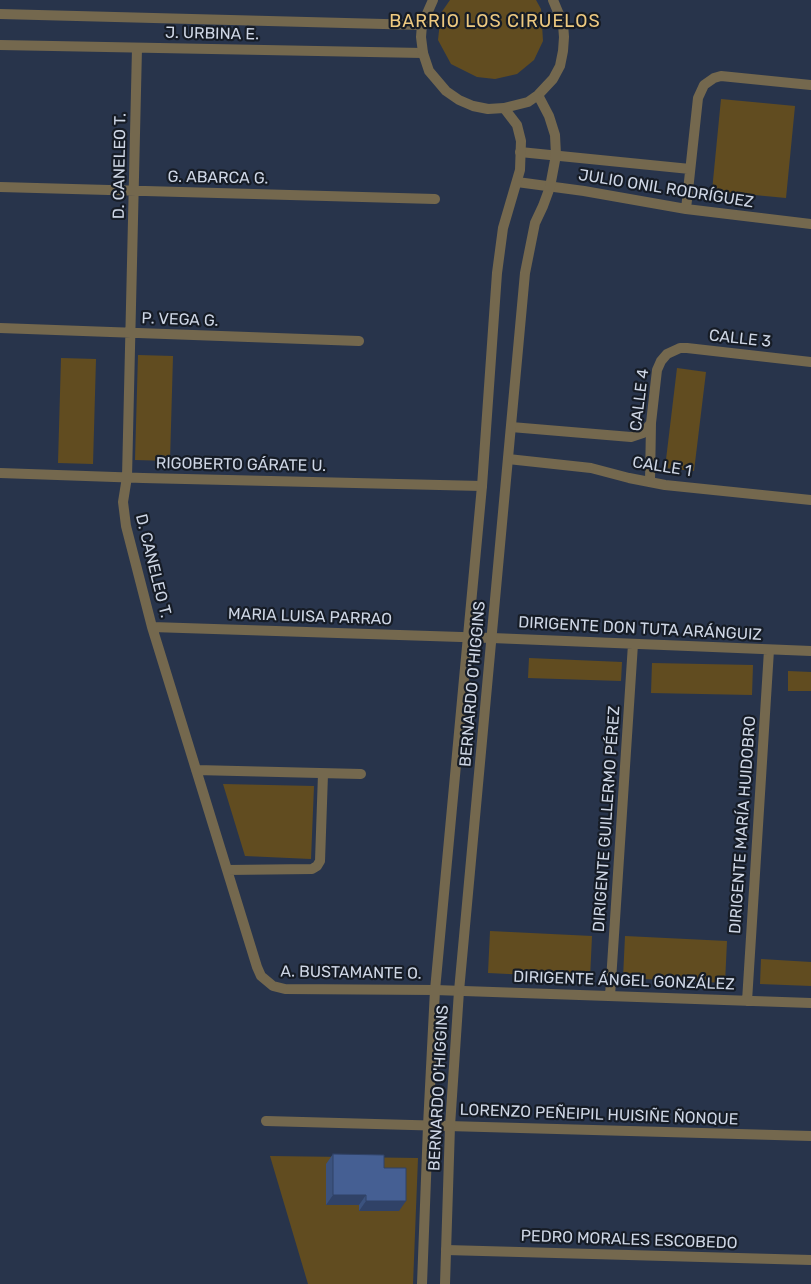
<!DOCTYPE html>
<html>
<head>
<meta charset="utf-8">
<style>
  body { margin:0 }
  canvas { display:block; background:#28344b }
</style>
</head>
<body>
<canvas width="811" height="1284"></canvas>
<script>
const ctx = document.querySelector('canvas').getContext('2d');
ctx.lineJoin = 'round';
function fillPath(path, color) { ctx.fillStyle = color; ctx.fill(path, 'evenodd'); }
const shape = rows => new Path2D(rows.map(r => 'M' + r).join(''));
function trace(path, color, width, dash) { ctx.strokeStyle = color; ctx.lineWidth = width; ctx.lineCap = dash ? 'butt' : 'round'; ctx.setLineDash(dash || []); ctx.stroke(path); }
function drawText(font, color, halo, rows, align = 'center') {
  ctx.font = font + ' Rubik,sans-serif'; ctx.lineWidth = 4.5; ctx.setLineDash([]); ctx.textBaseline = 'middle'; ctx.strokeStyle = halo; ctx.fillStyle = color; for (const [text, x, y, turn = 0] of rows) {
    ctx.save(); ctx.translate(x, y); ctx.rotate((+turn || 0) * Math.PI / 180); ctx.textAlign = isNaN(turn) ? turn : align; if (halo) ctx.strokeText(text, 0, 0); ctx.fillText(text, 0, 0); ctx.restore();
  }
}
fillPath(shape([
  [450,0,536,0,541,9,543,41,534,60,517,74,495,79,477,77,451,64,438,40,441,13],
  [721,99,795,106,786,198,712,191],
  [138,355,173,356,170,461,135,460],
  [61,358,96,359,93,464,58,463],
  [677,368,706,372,694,471,665,468],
  [529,658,622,662,621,681,528,678],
  [652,663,753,665,752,695,651,693],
  [788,671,811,672,811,691,788,691],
  [223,784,314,786,311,859,245,856],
  [490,931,592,936,590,978,488,973],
  [625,936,727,941,725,983,623,978],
  [761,959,811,962,811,986,760,984],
  [270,1156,418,1158,413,1284,308,1284]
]), '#614c20');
trace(shape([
  [0,14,422,25],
  [0,45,423,53],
  [137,48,127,477,123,502,126,526,152,627,257,967,261,976,273,986,285,989,435,990,811,1003],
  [520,152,690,169],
  [517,182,584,191,686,209,811,224],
  [0,187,435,199],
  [686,209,698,98,704,85,714,78,721,76,811,85],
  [0,328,359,341],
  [511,427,631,437,643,433,651,423],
  [508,459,591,468,629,478,665,485,811,500],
  [0,473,143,478,482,486],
  [650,482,651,423,657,370,661,361,667,354,680,348,687,348,811,362],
  [152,627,492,638,811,651],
  [196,770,361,774],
  [227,870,312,869,317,866,320,861,323,774],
  [610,996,633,644],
  [747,1001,769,650],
  [266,1121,811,1136],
  [446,1250,811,1260]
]), '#74684e', 10);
trace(shape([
  [433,0,422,25,421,37,423,53,429,71,446,91,459,100,473,106,488,109,504,108,528,102,538,95,553,79,560,66,563,51,564,37,563,24,553,0],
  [422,1284,428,1126,435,990,482,486,497,273,503,228,520,170,521,141,517,125,504,108],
  [445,1284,450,1126,459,991,525,273,535,223,543,206,550,187,556,155,555,135,549,116,538,95]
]), '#74684e', 10);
fillPath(shape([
  [333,1154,384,1168,399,1211,359,1211,359,1205,326,1205,326,1164]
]), '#3b527e');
fillPath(shape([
  [333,1195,366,1195,359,1205,326,1205],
  [366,1201,406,1201,399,1211,359,1211]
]), '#304267');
const building = shape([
  [333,1154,384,1155,384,1168,406,1168,406,1201,366,1201,366,1195,333,1195,333,1154]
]);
fillPath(building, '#455f93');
trace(building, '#304267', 1);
drawText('16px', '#ced6e5', '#161c26', [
  ["J. URBINA E.",212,34,1],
  ["D. CANELEO T.",120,166,-89],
  ["G. ABARCA G.",218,178,1],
  ["JULIO ONIL RODRÍGUEZ",666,189,9],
  ["P. VEGA G.",180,320,2],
  ["CALLE 3",740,339,6],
  ["CALLE 4",640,400,-83],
  ["RIGOBERTO GÁRATE U.",241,465,1],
  ["CALLE 1",662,467,9],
  ["D. CANELEO T.",153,566,76],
  ["MARIA LUISA PARRAO",310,617,2],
  ["DIRIGENTE DON TUTA ARÁNGUIZ",640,629,3],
  ["BERNARDO O'HIGGINS",473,684,-85],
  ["DIRIGENTE GUILLERMO PÉREZ",607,819,-86],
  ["DIRIGENTE MARÍA HUIDOBRO",743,825,-86],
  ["A. BUSTAMANTE O.",351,973,1],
  ["DIRIGENTE ÁNGEL GONZÁLEZ",624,981,2],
  ["BERNARDO O'HIGGINS",439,1088,-87],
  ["LORENZO PEÑEIPIL HUISIÑE ÑONQUE",599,1115,2],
  ["PEDRO MORALES ESCOBEDO",629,1240,2]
]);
ctx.letterSpacing = '1px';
drawText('18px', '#edc980', '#161c26', [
  ["BARRIO LOS CIRUELOS",495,22]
]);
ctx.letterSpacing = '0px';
</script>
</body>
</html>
